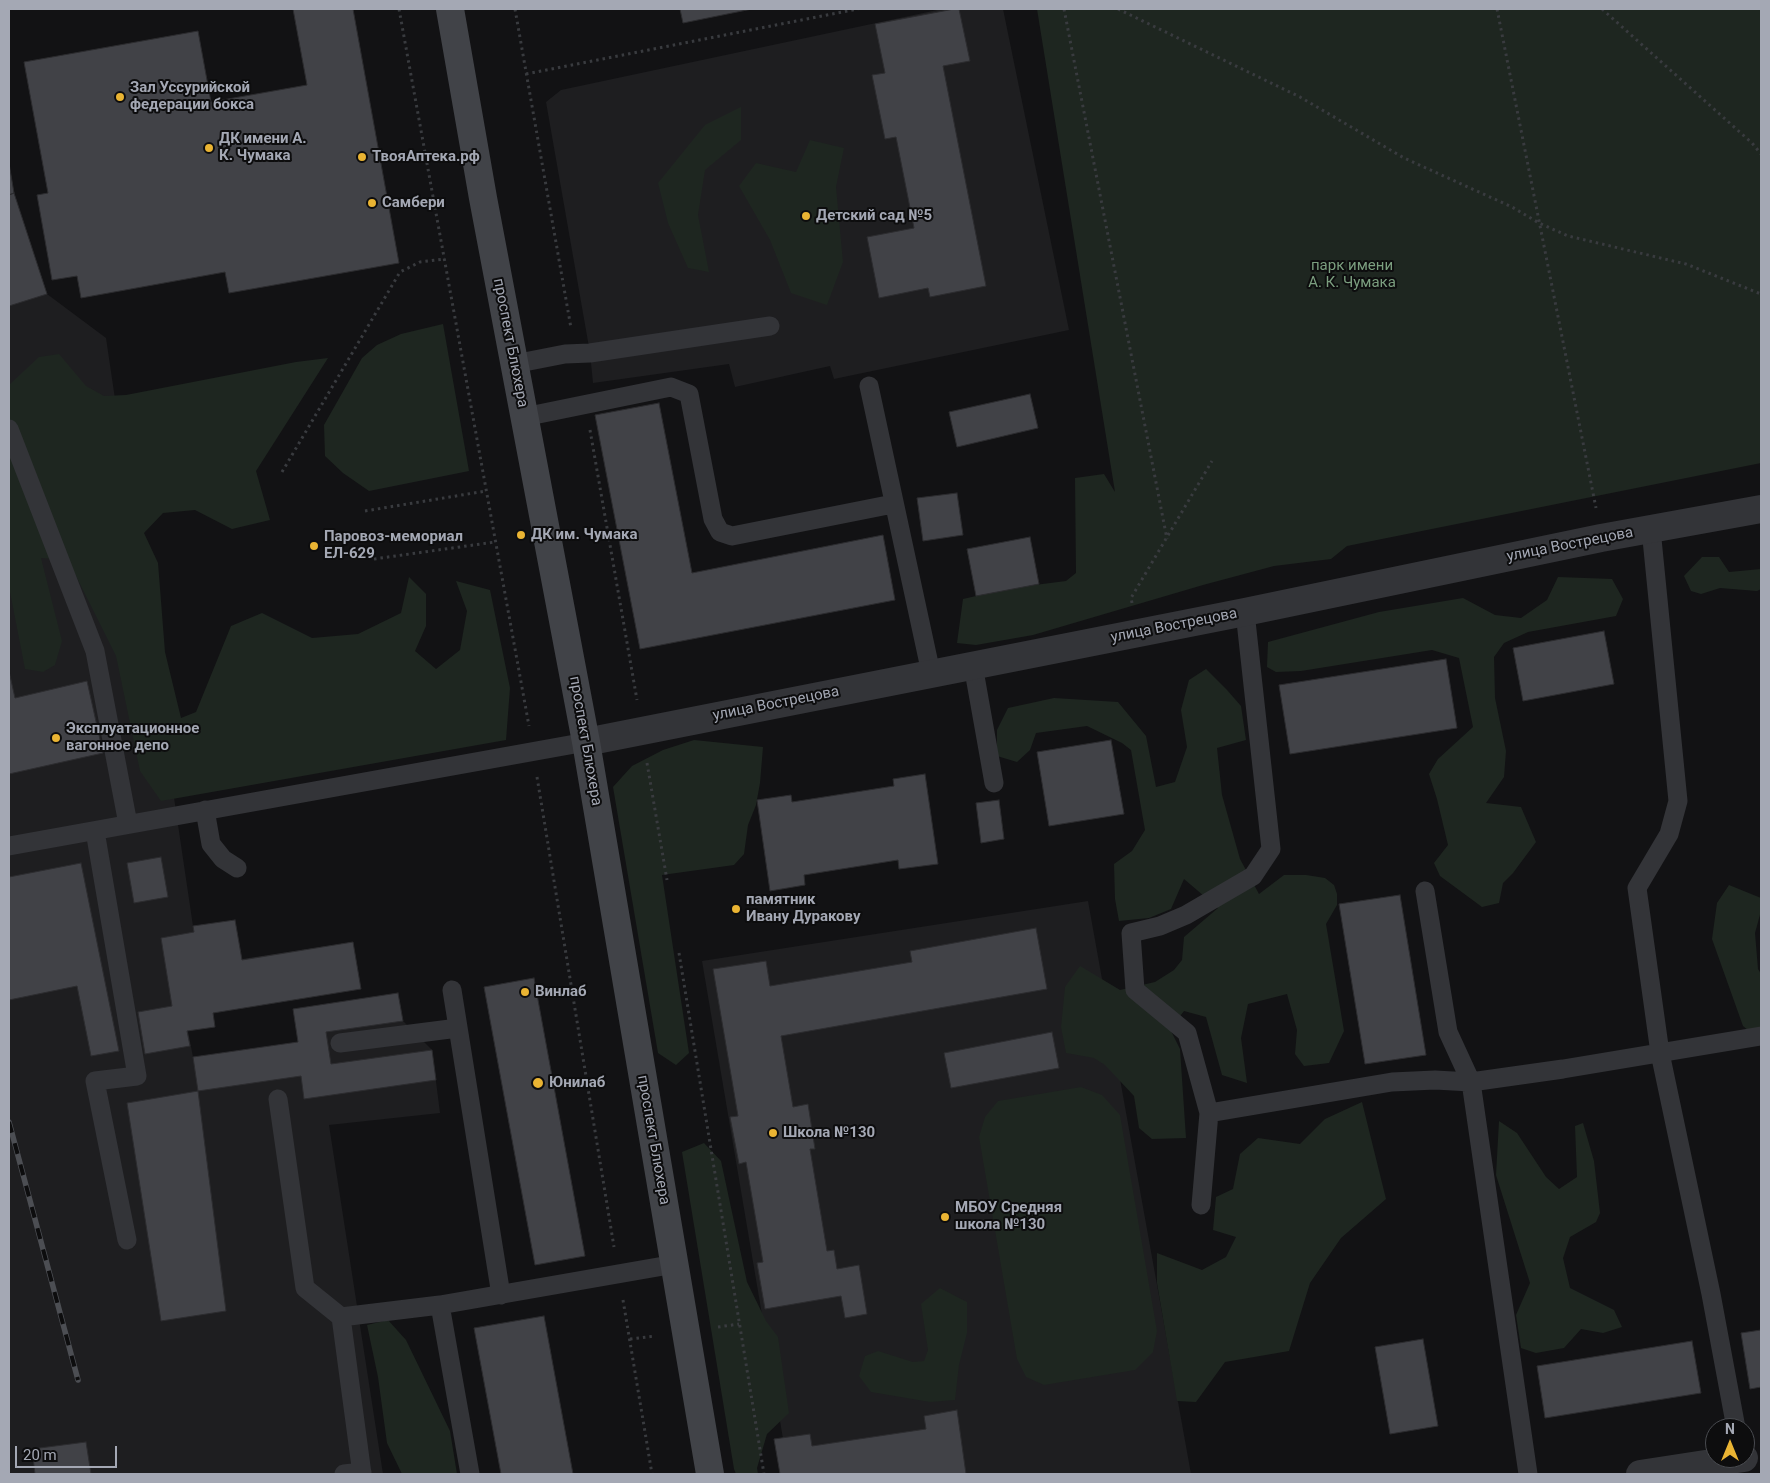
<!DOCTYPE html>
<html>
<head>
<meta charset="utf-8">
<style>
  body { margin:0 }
  #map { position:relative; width:1770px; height:1483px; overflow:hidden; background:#121214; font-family:Roboto,sans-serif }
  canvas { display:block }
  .frame { position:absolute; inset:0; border:10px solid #a4a8b4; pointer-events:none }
  .north { position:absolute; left:1705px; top:1418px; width:50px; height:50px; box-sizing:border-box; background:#0d0d0e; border:1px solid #494b50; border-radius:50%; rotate:0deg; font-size:14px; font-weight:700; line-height:20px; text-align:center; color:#a4a8b4 }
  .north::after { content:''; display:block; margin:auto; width:18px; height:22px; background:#eab433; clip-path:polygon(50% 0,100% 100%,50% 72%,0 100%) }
  .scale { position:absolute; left:15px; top:1446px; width:102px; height:22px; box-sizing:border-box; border:2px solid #a4a8b4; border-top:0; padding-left:6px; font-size:15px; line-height:18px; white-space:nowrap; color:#a4a8b4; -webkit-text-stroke:4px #0d0d0e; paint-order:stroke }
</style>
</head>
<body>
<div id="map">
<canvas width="1770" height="1483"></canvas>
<div class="frame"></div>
<div class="north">N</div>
<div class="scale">20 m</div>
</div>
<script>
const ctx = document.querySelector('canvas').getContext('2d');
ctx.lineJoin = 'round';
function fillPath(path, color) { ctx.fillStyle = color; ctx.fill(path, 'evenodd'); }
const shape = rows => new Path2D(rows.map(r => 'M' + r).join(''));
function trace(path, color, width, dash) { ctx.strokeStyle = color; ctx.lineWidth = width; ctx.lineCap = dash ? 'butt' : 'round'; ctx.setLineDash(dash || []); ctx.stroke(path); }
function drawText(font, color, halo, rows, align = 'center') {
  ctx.font = font + ' Roboto,sans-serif'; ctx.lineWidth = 4; ctx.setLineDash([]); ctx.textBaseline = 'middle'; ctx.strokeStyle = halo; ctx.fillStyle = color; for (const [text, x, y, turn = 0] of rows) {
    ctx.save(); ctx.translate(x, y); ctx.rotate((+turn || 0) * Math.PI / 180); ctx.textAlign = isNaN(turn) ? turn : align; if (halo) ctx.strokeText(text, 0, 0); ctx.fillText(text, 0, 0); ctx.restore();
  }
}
fillPath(shape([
  [942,9,1003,9,1069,330,834,379,830,366,735,387,729,364,593,383,590,353,546,102,561,90],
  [9,163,14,194,47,294,106,338,193,926,235,920,242,959,353,942,361,989,213,1012,215,1027,188,1031,193,1057,298,1042,293,1009,398,993,403,1021,432,1050,440,1113,329,1125,383,1474,9,1474],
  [1088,901,1191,1474,789,1474,702,961]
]), '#1e1e20');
fillPath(shape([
  [1037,9,1761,9,1761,463,1347,546,1331,559,1274,566,1203,585,1033,635,976,645,957,643,963,599,1011,588,1066,581,1076,573,1075,478,1104,474,1115,492],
  [741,107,741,140,705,170,698,215,709,272,688,268,668,223,658,183,705,125],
  [810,140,844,148,836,187,843,262,827,305,791,293,770,240,739,186,756,163,796,172],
  [443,324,469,471,369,491,343,473,325,456,324,425,362,358,377,345,401,334],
  [59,354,86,386,104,396,126,395,296,362,328,358,256,471,270,520,232,529,195,510,163,513,144,533,158,563,165,652,181,718,196,712,231,626,262,613,312,638,358,634,401,613,409,577,426,594,426,626,415,651,436,669,460,650,467,611,456,581,490,590,510,688,506,740,161,801,140,771,116,656,68,560,41,558,62,641,55,665,43,672,25,669,9,587,9,385,39,357],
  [1702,557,1719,557,1729,572,1761,569,1761,589,1757,591,1720,588,1701,594,1691,591,1684,576],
  [1558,577,1612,579,1623,599,1616,616,1528,632,1504,643,1494,657,1495,698,1506,751,1504,777,1486,803,1521,807,1536,842,1513,873,1503,883,1499,903,1482,907,1440,876,1434,863,1448,845,1437,799,1429,774,1438,759,1473,727,1459,658,1432,650,1301,671,1276,672,1267,667,1268,642,1379,612,1463,598,1495,615,1521,618,1547,600],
  [1206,669,1227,690,1241,706,1246,740,1217,748,1222,795,1240,859,1259,894,1284,875,1306,875,1325,878,1334,885,1337,894,1337,905,1326,924,1344,1031,1329,1063,1304,1066,1295,1054,1297,1030,1287,994,1248,1004,1241,1038,1247,1083,1222,1075,1206,1017,1184,1011,1170,1029,1180,1049,1186,1138,1152,1139,1139,1128,1134,1096,1105,1065,1094,1058,1066,1053,1061,1027,1065,987,1080,966,1120,990,1155,982,1174,970,1182,960,1184,937,1218,908,1184,879,1171,909,1149,918,1119,921,1115,899,1114,864,1132,851,1145,830,1131,750,1122,743,1087,726,1036,733,1030,750,1017,762,997,756,997,730,1008,708,1054,698,1118,702,1146,736,1156,787,1175,782,1187,747,1181,710,1189,680],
  [694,740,763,747,760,783,756,805,748,825,744,854,734,865,662,875,689,1053,676,1065,658,1053,613,787,632,766,663,750],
  [1729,885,1761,898,1761,911,1755,933,1758,969,1761,974,1761,1041,1743,1026,1712,939,1717,903],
  [1081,1087,1102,1095,1120,1115,1157,1331,1153,1352,1135,1370,1044,1385,1026,1377,1017,1359,979,1137,985,1117,998,1101],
  [1362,1102,1386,1199,1341,1238,1310,1283,1289,1351,1225,1362,1196,1402,1177,1401,1157,1283,1157,1253,1202,1270,1226,1257,1236,1237,1213,1230,1216,1197,1233,1189,1240,1154,1258,1138,1300,1144,1325,1119],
  [1499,1121,1517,1133,1546,1177,1559,1189,1577,1177,1575,1126,1583,1123,1594,1161,1600,1213,1596,1222,1570,1237,1563,1258,1570,1288,1614,1310,1622,1327,1603,1333,1581,1329,1564,1348,1536,1353,1521,1348,1516,1315,1530,1283,1496,1175],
  [704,1143,721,1161,747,1282,766,1321,778,1337,789,1413,767,1434,757,1468,758,1474,736,1474,734,1469,682,1152],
  [940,1288,967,1302,967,1333,959,1365,955,1400,930,1402,871,1392,859,1376,865,1356,878,1351,913,1362,924,1361,928,1350,921,1304],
  [388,1320,406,1340,450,1431,457,1474,402,1474,387,1443,378,1377,367,1325]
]), '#1e2620');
const building = shape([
  [293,9,353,9,399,263,229,293,225,272,81,298,77,276,52,280,37,195,48,193,24,62,198,31,211,102,307,85,293,9],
  [680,9,752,9,683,23,680,9],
  [954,9,959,9,970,61,943,66,986,286,930,297,928,288,879,298,867,237,914,228,896,137,885,139,872,75,885,73,875,24,954,9],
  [9,163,14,193,9,195,9,163],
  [14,193,47,294,9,306,9,195,14,193],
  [1030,394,1038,428,957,447,949,412,1030,394],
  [659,403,692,573,883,535,895,600,640,649,595,415,659,403],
  [957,493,963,535,923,541,917,498,957,493],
  [1030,537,1039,584,976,596,967,549,1030,537],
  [1604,631,1614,684,1523,701,1513,648,1604,631],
  [1446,659,1457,728,1290,754,1279,685,1446,659],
  [9,671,15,698,87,681,103,753,9,774,9,671],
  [1111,740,1124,814,1049,826,1037,752,1111,740],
  [925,774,938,864,899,869,898,860,804,875,805,885,770,891,757,800,791,795,792,802,894,786,893,779,925,774],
  [999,800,1004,839,981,843,976,803,999,800],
  [161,857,168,897,134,903,127,863,161,857],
  [81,863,119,1051,91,1056,77,986,9,1000,9,877,81,863],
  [1400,895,1426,1055,1365,1064,1339,904,1400,895],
  [235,920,242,960,353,942,361,989,213,1013,215,1027,187,1031,190,1046,145,1054,138,1012,172,1006,161,938,194,932,193,926,235,920],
  [1036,928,1047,989,781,1036,793,1107,808,1104,815,1149,810,1149,827,1251,834,1250,837,1269,859,1265,867,1314,845,1318,841,1296,765,1309,757,1263,763,1262,746,1162,739,1164,730,1117,738,1116,713,969,766,961,770,986,912,962,910,951,1036,928],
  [534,978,585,1256,535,1265,484,987,534,978],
  [398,993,403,1021,326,1032,331,1064,432,1050,436,1080,304,1099,301,1076,198,1091,193,1057,298,1042,293,1009,398,993],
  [1052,1032,1059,1068,951,1088,944,1053,1052,1032],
  [198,1091,226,1311,161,1321,127,1103,198,1091],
  [544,1316,573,1474,501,1474,474,1328,544,1316],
  [1761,1330,1761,1387,1750,1389,1741,1333,1761,1330],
  [1423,1339,1438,1426,1390,1434,1375,1347,1423,1339],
  [1692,1341,1701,1393,1545,1418,1537,1366,1692,1341],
  [957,1410,966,1474,780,1474,774,1439,810,1434,812,1446,926,1429,924,1416,957,1410],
  [86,1442,91,1474,35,1474,32,1449,86,1442]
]);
fillPath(building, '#414247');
trace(building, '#2c2c2f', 1);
trace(shape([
  [399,9,529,726],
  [515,9,571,328],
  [1064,9,1167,539],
  [1118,9,1300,97,1404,158,1512,207,1539,223,1568,236,1686,264,1761,294],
  [1497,9,1596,508],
  [1602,9,1752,143,1761,154],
  [526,74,858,9],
  [590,430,637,700],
  [282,472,400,272,420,262,445,259],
  [365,511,486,491],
  [374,559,495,542],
  [1132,603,1131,598,1212,461],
  [647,763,667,880],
  [537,777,614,1247],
  [679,953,764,1474],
  [623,1300,652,1474],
  [718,1327,739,1324],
  [630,1339,655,1336]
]), '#393b3f', 3, [2.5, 4]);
trace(shape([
  [514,364,565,354,590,353,770,326],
  [869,386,931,673],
  [524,417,671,387,689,394,713,519,720,532,732,536,893,504],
  [9,429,95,651,128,824],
  [1651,529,1678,801,1669,834,1637,888,1660,1053,1711,1294,1736,1428],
  [973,665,994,783],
  [205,810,211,844,223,859,237,868],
  [95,831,137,1076,95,1081,127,1240],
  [9,846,586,742],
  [1425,891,1448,1032,1471,1082,1528,1474],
  [452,990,501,1295],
  [340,1043,458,1028],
  [278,1099,305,1288,341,1317],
  [1209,1113,1392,1082,1435,1080,1471,1082,1563,1069,1761,1036],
  [1201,1205,1209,1113,1187,1033,1135,990,1131,933,1160,926,1186,915,1253,876,1271,849,1245,612],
  [344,1474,362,1472],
  [362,1474,341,1317,440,1305],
  [470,1474,440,1305,675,1264]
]), '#333438', 19);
trace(shape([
  [1640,1474,1744,1458]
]), '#333438', 28);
trace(shape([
  [586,742,1245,612,1601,538,1761,509]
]), '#333438', 28);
trace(shape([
  [450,9,483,198,586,742,710,1474]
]), '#414348', 28);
const rail = shape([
  [9,1122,78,1380]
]);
trace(rail, '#4c4e53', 5.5);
trace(rail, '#0d0d0e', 4, [11]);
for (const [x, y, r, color] of [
  [120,97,5,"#eab433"],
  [209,148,5,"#eab433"],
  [362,157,5,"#eab433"],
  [372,203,5,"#eab433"],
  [806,216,5,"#eab433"],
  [521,535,5,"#eab433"],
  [314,546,5,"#eab433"],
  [56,738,5,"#eab433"],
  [736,909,5,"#eab433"],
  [525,992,5,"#eab433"],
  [538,1083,6,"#eab433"],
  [773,1133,5,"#eab433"],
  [945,1217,5,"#eab433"]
]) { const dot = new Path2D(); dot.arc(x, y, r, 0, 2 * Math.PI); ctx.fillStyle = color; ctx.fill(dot); trace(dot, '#0d0d0e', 2); }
drawText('bold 15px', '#a4a8b4', '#0d0d0e', [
  ["Зал Уссурийской",130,88],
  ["федерации бокса",130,105],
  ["ДК имени А.",219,139],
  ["К. Чумака",219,156],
  ["ТвояАптека.рф",372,157],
  ["Самбери",382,203],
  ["Детский сад №5",816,216],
  ["ДК им. Чумака",531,535],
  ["Паровоз-мемориал",324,537],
  ["ЕЛ-629",324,554],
  ["Эксплуатационное",66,729],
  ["вагонное депо",66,746],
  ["памятник",746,900],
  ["Ивану Дуракову",746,917],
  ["Винлаб",535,992],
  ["Юнилаб",549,1083],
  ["Школа №130",783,1133],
  ["МБОУ Средняя",955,1208],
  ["школа №130",955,1225]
], 'left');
drawText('15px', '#7b9e7f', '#0d0d0e', [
  ["парк имени",1352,266],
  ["А. К. Чумака",1352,283]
]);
drawText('15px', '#a4a8b4', '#0d0d0e', [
  ["проспект Блюхера",510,343,79],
  ["улица Вострецова",1570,545,-11],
  ["улица Вострецова",1174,626,-11],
  ["улица Вострецова",776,704,-11],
  ["проспект Блюхера",585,741,80],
  ["проспект Блюхера",653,1140,80]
]);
</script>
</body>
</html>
